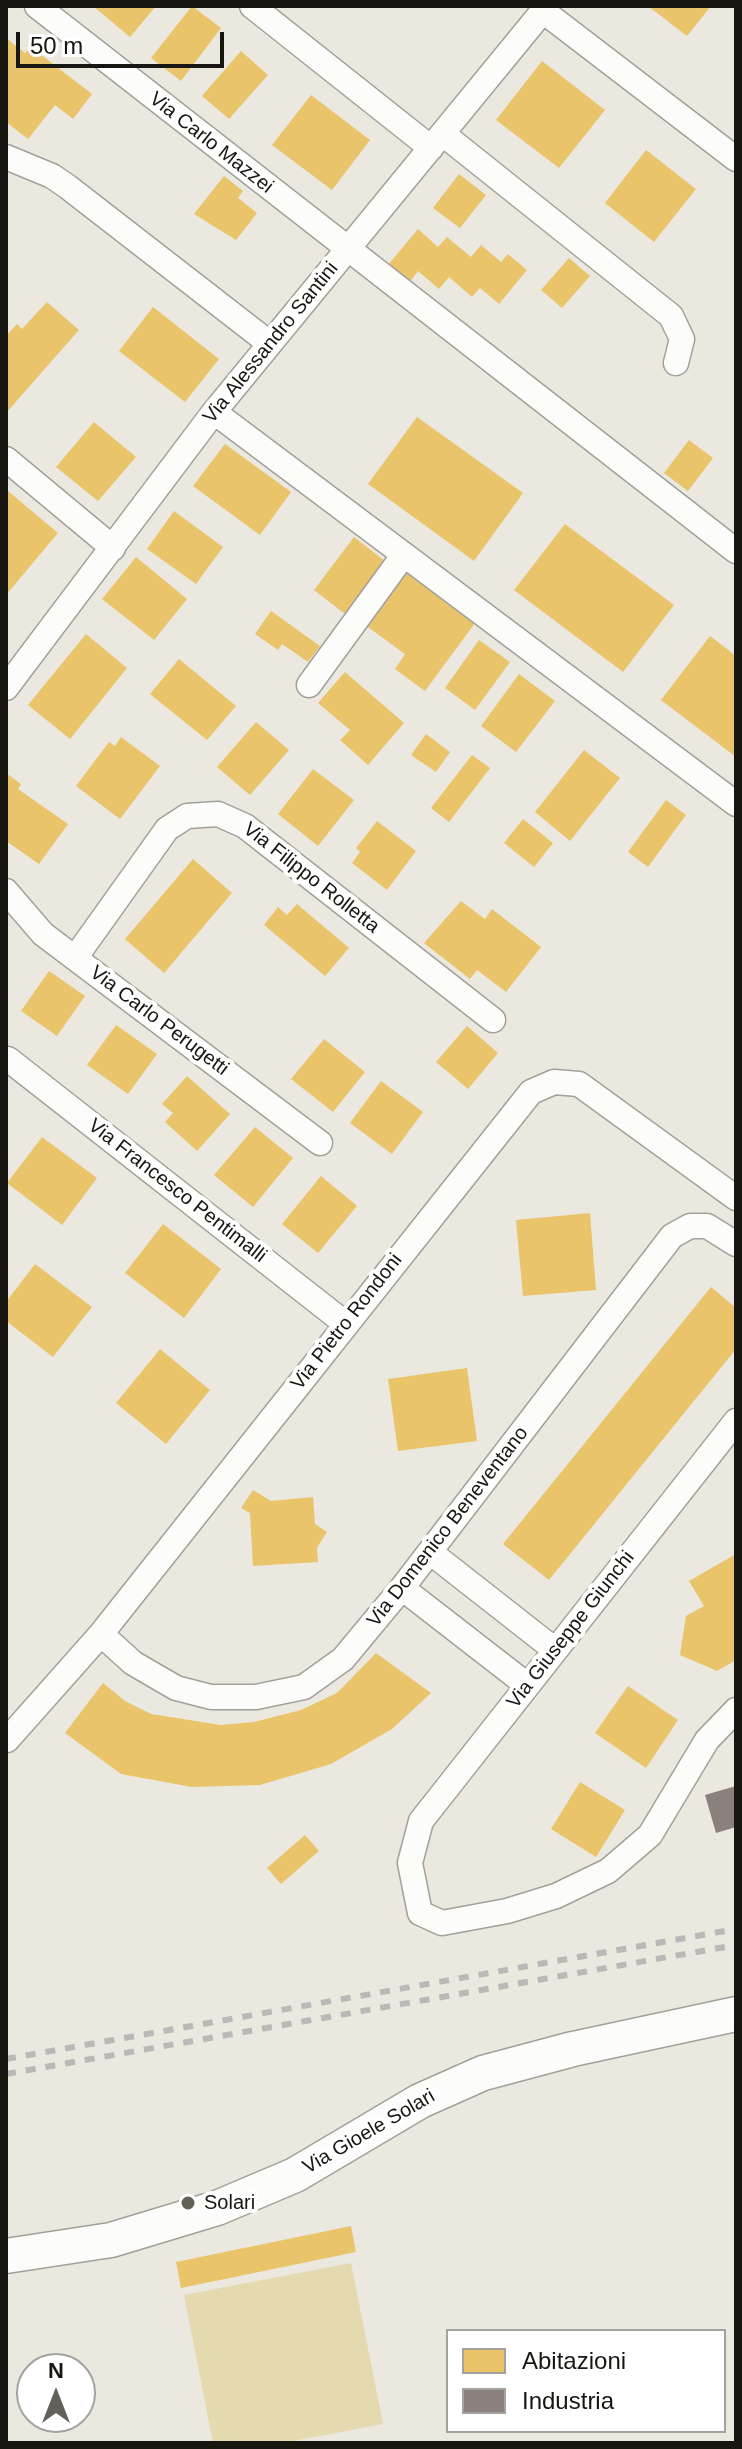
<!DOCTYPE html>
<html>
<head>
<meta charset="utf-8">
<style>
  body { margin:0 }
  #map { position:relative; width:742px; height:2449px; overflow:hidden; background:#ebe8df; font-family:Helvetica,sans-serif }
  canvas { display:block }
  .frame { position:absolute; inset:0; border:8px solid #181610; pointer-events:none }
  .legend { position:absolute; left:446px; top:2329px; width:280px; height:104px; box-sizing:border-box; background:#fff; border:2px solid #a3a29f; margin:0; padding:10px 14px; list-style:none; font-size:24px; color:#181610 }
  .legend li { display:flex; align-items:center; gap:16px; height:40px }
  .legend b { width:40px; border:2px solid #a3a29f }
  .north { position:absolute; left:16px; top:2353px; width:80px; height:80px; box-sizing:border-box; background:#fff; border:2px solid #a3a29f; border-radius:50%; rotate:0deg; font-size:22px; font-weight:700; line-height:32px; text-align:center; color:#181610 }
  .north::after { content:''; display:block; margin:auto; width:28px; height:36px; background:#626058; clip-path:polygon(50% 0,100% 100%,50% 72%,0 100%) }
  .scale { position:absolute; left:16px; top:32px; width:208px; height:36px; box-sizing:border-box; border:4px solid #181610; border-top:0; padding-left:10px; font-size:24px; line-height:28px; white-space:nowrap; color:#181610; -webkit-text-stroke:6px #fff; paint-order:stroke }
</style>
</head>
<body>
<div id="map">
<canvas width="742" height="2449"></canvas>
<div class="frame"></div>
<ul class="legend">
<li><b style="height:22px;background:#e9c46a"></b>Abitazioni</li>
<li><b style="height:22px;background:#8a817c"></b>Industria</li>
</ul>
<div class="north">N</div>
<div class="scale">50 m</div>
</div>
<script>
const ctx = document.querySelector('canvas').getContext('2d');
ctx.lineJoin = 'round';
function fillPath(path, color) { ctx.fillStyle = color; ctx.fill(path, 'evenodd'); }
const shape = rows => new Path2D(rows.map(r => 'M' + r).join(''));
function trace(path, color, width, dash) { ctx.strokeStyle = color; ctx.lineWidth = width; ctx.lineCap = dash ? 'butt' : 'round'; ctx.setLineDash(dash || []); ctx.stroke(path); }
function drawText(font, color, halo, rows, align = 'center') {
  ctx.font = font + ' Helvetica,sans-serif'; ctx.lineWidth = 8; ctx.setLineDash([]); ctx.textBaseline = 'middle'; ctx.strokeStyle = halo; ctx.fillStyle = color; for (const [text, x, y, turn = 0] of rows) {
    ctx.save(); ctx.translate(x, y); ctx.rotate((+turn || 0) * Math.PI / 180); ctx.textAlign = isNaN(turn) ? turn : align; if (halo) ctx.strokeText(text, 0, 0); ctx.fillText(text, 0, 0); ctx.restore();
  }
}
fillPath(shape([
  [351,2263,383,2424,283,2443,213,2443,184,2295]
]), '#e4d9af');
fillPath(shape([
  [93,6,156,6,130,37],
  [192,6,221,28,181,81,151,58],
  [648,6,711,6,687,36],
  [6,38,25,53,31,47,92,94,73,119,55,105,28,139,6,122],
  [241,51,268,75,229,119,202,96],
  [542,61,605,110,559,168,496,120],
  [311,95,370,140,332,190,272,145],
  [646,150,696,189,654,242,605,203],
  [459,174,486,195,460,228,433,208],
  [224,176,243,191,238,198,257,213,236,240,194,214],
  [418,229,438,247,447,237,471,257,481,245,501,262,508,254,527,270,499,304,480,288,472,297,449,277,439,289,418,271,409,283,388,265],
  [569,258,590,276,562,308,541,290],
  [47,302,79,330,6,413,6,336,17,324,22,329],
  [153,307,219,359,185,402,119,351],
  [417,417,523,493,474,561,368,484],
  [94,422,136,457,98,501,56,467],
  [689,440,713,458,688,491,664,473],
  [225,444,291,492,260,535,193,486],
  [8,491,58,533,6,595,6,494],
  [174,511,223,547,196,584,147,549],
  [565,524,674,605,623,672,514,590],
  [354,537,390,565,349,617,314,590],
  [136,557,187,599,154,640,102,599],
  [401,569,475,623,425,691,395,669,405,654,361,622],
  [271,611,320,646,308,662,282,644,278,650,255,634],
  [86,634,127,668,70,739,28,705],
  [710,636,736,656,736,757,661,700],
  [479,640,510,662,475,710,445,688],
  [179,659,236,706,207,740,150,694],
  [345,672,404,723,368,765,340,740,350,730,318,703],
  [519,674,555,701,516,752,481,726],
  [256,722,289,750,250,795,217,767],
  [426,734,450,752,436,772,411,755],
  [121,737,160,766,120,819,76,786,109,742,115,746],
  [584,750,620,778,570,841,535,812],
  [472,755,490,768,449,822,431,808],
  [313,769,354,800,318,846,278,814],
  [6,773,21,784,18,789,68,824,39,864,6,841],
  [666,800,686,815,648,867,628,852],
  [523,819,553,843,534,867,504,843],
  [377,821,416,851,387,890,352,863,360,852,356,848],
  [193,859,232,893,164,973,125,939],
  [461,901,485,919,492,909,541,947,506,992,477,970,470,979,424,943],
  [297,904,349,948,325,976,264,925,278,907,287,915],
  [49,971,85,996,57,1036,21,1011],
  [116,1025,157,1054,128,1094,87,1065],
  [467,1026,498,1053,468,1089,436,1062],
  [324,1039,365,1072,333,1112,291,1079],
  [187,1076,230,1114,197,1151,165,1122,173,1113,162,1104],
  [381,1081,423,1112,392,1154,350,1123],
  [255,1127,293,1158,253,1207,214,1175],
  [42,1137,97,1178,62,1225,7,1183],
  [321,1176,357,1206,318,1253,282,1224],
  [590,1213,596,1290,523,1296,516,1220],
  [163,1224,221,1269,184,1318,125,1273],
  [35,1264,92,1307,53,1357,6,1321,6,1302],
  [711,1287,736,1308,736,1349,549,1580,503,1544],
  [160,1349,210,1390,166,1444,116,1403],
  [467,1368,477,1441,398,1451,388,1379],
  [253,1490,271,1501,313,1497,315,1524,327,1532,317,1548,318,1562,253,1566,250,1513,241,1508],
  [736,1554,736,1660,717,1671,680,1655,686,1616,704,1606,689,1581],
  [376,1653,431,1693,392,1729,331,1764,260,1785,192,1787,121,1774,65,1733,103,1683,125,1701,151,1714,221,1725,254,1722,301,1710,337,1693],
  [628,1686,678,1720,646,1768,595,1733],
  [580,1782,625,1810,596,1857,551,1829],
  [305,1835,319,1851,281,1884,267,1868],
  [351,2226,356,2252,181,2288,176,2262]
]), '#e9c46a');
fillPath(shape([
  [736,1786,736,1827,716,1833,705,1795]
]), '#8a817c');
const street = shape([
  [37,6,736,551],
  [252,6,431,148],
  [543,11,736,159],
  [443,134,671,316,682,339,676,363],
  [6,157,52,176,68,187,269,343],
  [214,412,736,804],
  [6,459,113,548],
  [309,685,403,556],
  [6,688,214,412,547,6],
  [6,891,43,934,320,1143],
  [75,958,167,829,187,816,218,814,245,826,493,1020],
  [8,1059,346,1324],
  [736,1421,421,1821,410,1863,420,1913,442,1923,507,1911,556,1896,608,1871,650,1835,707,1740,736,1710],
  [430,1552,555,1650],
  [402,1588,527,1685],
  [101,1634,133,1663,176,1688,211,1697,256,1697,304,1687,343,1659,402,1588,672,1236,690,1226,707,1226,736,1244],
  [7,1740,101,1634,531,1092,554,1082,579,1084,736,1198]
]);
const secondary = shape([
  [6,2256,111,2240,217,2208,295,2175,420,2101,483,2073,573,2049,736,2014]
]);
trace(street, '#a3a09a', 27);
trace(secondary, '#a3a09a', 37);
trace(street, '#fcfcfa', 24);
trace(secondary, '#fcfcfa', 34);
trace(shape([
  [6,2059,736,1929],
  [6,2074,736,1945]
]), '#bab9b7', 6, [10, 10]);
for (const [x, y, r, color] of [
  [188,2203,8,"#626058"]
]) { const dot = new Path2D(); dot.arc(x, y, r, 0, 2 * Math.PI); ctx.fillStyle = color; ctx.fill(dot); trace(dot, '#fff', 3); }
drawText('20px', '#181610', '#fff', [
  ["Via Carlo Mazzei",211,143,38],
  ["Via Alessandro Santini",271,343,-51],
  ["Via Filippo Rolletta",311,878,38],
  ["Via Carlo Perugetti",159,1021,37],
  ["Via Francesco Pentimalli",177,1191,38],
  ["Via Pietro Rondoni",347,1322,-52],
  ["Via Domenico Beneventano",448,1527,-52],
  ["Via Giuseppe Giunchi",571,1630,-52],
  ["Via Gioele Solari",369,2132,-30]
]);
drawText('20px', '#181610', '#fff', [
  ["Solari",204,2203]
], 'left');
</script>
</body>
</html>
